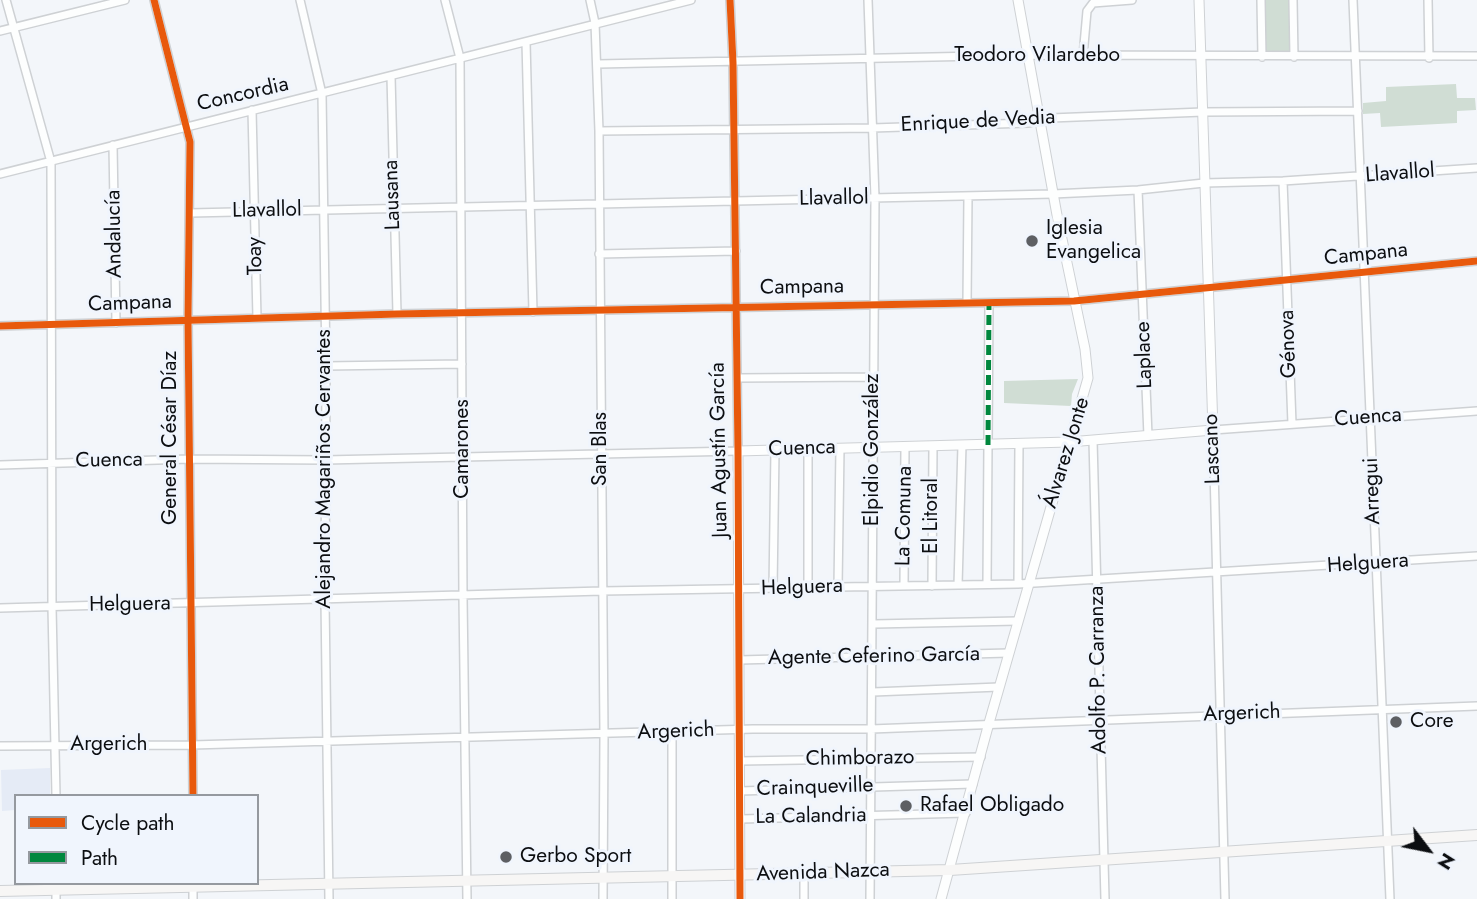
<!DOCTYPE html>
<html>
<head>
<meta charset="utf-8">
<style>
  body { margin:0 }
  #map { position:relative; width:1477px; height:899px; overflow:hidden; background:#f3f6fa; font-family:Jost,sans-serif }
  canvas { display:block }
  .legend { position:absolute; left:14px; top:794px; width:245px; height:91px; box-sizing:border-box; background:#f0f5fd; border:2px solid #95999f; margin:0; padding:9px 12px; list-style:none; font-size:21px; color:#0c0e11 }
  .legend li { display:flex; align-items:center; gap:14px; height:35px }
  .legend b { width:35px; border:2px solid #95999f }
  .north { position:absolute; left:1393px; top:815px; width:70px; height:70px; -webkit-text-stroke:5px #f0f5fd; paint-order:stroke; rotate:122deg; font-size:19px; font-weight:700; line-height:28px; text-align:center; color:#0c0e11 }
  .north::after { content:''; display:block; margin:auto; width:24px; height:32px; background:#0c0e11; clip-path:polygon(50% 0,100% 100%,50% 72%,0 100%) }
</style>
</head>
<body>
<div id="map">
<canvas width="1477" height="899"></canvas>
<ul class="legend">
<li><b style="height:9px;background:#e8590c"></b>Cycle path</li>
<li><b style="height:9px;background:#00873e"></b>Path</li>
</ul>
<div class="north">N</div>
</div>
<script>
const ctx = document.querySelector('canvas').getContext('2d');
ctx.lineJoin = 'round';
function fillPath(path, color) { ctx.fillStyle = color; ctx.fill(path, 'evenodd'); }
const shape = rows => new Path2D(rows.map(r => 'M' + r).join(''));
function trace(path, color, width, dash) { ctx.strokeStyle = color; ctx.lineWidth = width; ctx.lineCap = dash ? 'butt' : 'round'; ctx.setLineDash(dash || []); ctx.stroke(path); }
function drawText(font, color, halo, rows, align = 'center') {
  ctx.font = font + ' Jost,sans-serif'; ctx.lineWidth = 6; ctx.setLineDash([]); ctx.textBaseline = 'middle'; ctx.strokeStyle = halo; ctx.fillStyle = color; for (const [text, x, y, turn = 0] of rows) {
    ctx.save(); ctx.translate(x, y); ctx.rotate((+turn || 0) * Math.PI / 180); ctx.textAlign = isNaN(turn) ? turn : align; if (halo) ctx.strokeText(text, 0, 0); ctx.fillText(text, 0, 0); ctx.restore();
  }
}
fillPath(shape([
  [50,768,50,796,16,796,16,810,2,811,1,770]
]), '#e5ebf6');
fillPath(shape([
  [1261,0,1293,0,1294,57,1262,57],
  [1456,84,1457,98,1475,98,1476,110,1457,111,1457,123,1381,127,1380,113,1363,114,1363,103,1386,101,1386,87],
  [1078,379,1072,394,1071,406,1004,403,1004,381]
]), '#d0ddd4');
const minor = shape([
  [6,0,51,162,52,607,56,796],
  [154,0,190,142,188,319,193,796],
  [300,0,322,94,326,366,325,600,329,899],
  [445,0,460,58,463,597,467,899],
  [590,0,595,23,599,131,604,735,603,899],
  [868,0,875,198,870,899],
  [1261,0,1262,57],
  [1293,0,1294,57],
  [1353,0,1390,899],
  [1428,0,1429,58],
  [0,31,125,0],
  [526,42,533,312],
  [1083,56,1087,11,1093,3,1132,0],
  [598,64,1028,55,1477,56],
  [391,76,397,314],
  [252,110,257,318],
  [599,131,872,128,1028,123,1051,118,1203,112,1358,111],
  [113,145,116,323],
  [0,174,691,0],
  [1283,181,1292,424],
  [1138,190,1148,436],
  [190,213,1053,194,1138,190,1204,183,1283,181,1477,168],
  [599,254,736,251],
  [967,303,968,196],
  [0,326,397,314,1074,301,1477,261],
  [326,366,462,364],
  [737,378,874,377],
  [1093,440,1105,899],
  [0,465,189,459,325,460,738,451,733,63,730,0],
  [987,584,989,303],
  [1018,584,1019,444],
  [958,585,962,445],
  [904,586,905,446],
  [932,586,933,446],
  [838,587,840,448],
  [808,588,808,449],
  [773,589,775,450],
  [0,608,602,591,1018,584,1477,556],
  [874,624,1018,621],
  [739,660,1009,653],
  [873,692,999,687],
  [672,733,672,899],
  [0,746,192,745,753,729,871,729,1477,706],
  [740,761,981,757],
  [740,791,973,784],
  [741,819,966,813],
  [804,874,804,899],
  [56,883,56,899],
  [193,883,193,899],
  [1225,899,1213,430,1477,411]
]);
const tertiary = shape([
  [740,899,738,451,1069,442,1213,430,1199,0],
  [941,899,989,723,1088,378,1085,349,1057,215,1018,0]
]);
const secondary = shape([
  [0,891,950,870,1477,835]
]);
trace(minor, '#ced1d4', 10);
trace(tertiary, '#ced1d4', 11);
trace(secondary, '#ced1d4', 12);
trace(minor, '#fdfefe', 7);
trace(tertiary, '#fdfefe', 9);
trace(secondary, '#f7f6f5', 10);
trace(shape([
  [988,445,989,303]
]), '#00873e', 5, [10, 5]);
trace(shape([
  [154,0,190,142,188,319,193,796],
  [730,0,733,63,738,451,740,899],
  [0,326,397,314,1074,301,1477,261]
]), '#e8590c', 7);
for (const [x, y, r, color] of [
  [1032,241,7,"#5d5f63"],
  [1396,722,7,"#5d5f63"],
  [906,806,7,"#5d5f63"],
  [506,857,7,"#5d5f63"]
]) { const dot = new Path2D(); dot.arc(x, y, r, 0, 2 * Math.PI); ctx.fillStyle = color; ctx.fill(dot); trace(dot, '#f0f5fd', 2.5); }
drawText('21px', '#0c0e11', '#f0f5fd', [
  ["Teodoro Vilardebo",1037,56],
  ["Concordia",243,95,-13],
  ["Enrique de Vedia",978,122,-3],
  ["Llavallol",1400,174,-4],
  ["Lausana",393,195,-92],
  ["Llavallol",834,199,-1],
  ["Llavallol",267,211,-1],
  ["Andalucía",115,234,-91],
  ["Campana",1366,255,-6],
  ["Toay",256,256,-91],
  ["Campana",802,288,-1],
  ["Campana",130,304,-2],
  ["Génova",1289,344,-92],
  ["Laplace",1145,355,-92],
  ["Cuenca",1368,418,-4],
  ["General César Díaz",171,438,-90],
  ["Camarones",463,449,-90],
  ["San Blas",601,449,-90],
  ["Cuenca",802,449,-2],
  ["Lascano",1213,449,-92],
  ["Juan Agustín García",720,450,-91],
  ["Elpidio González",873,450,-90],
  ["Álvarez Jonte",1067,453,-73],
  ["Cuenca",109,461,-1],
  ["Alejandro Magariños Cervantes",325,469,-90],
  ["Arregui",1373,491,-92],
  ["La Comuna",905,516,-89],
  ["El Litoral",932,516,-90],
  ["Helguera",1368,564,-4],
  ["Helguera",802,588,-2],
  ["Helguera",130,605,-1],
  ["Agente Ceferino García",874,657,-1],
  ["Adolfo P. Carranza",1099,670,-91],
  ["Argerich",1242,714,-2],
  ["Argerich",676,732,-2],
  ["Argerich",109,745],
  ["Chimborazo",860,759,-1],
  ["Crainqueville",815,788,-2],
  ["La Calandria",811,817,-1],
  ["Avenida Nazca",823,873,-2]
]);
drawText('21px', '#0c0e11', '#f0f5fd', [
  ["Iglesia",1046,229],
  ["Evangelica",1046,253],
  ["Core",1410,722],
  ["Rafael Obligado",920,806],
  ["Gerbo Sport",520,857]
], 'left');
</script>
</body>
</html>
